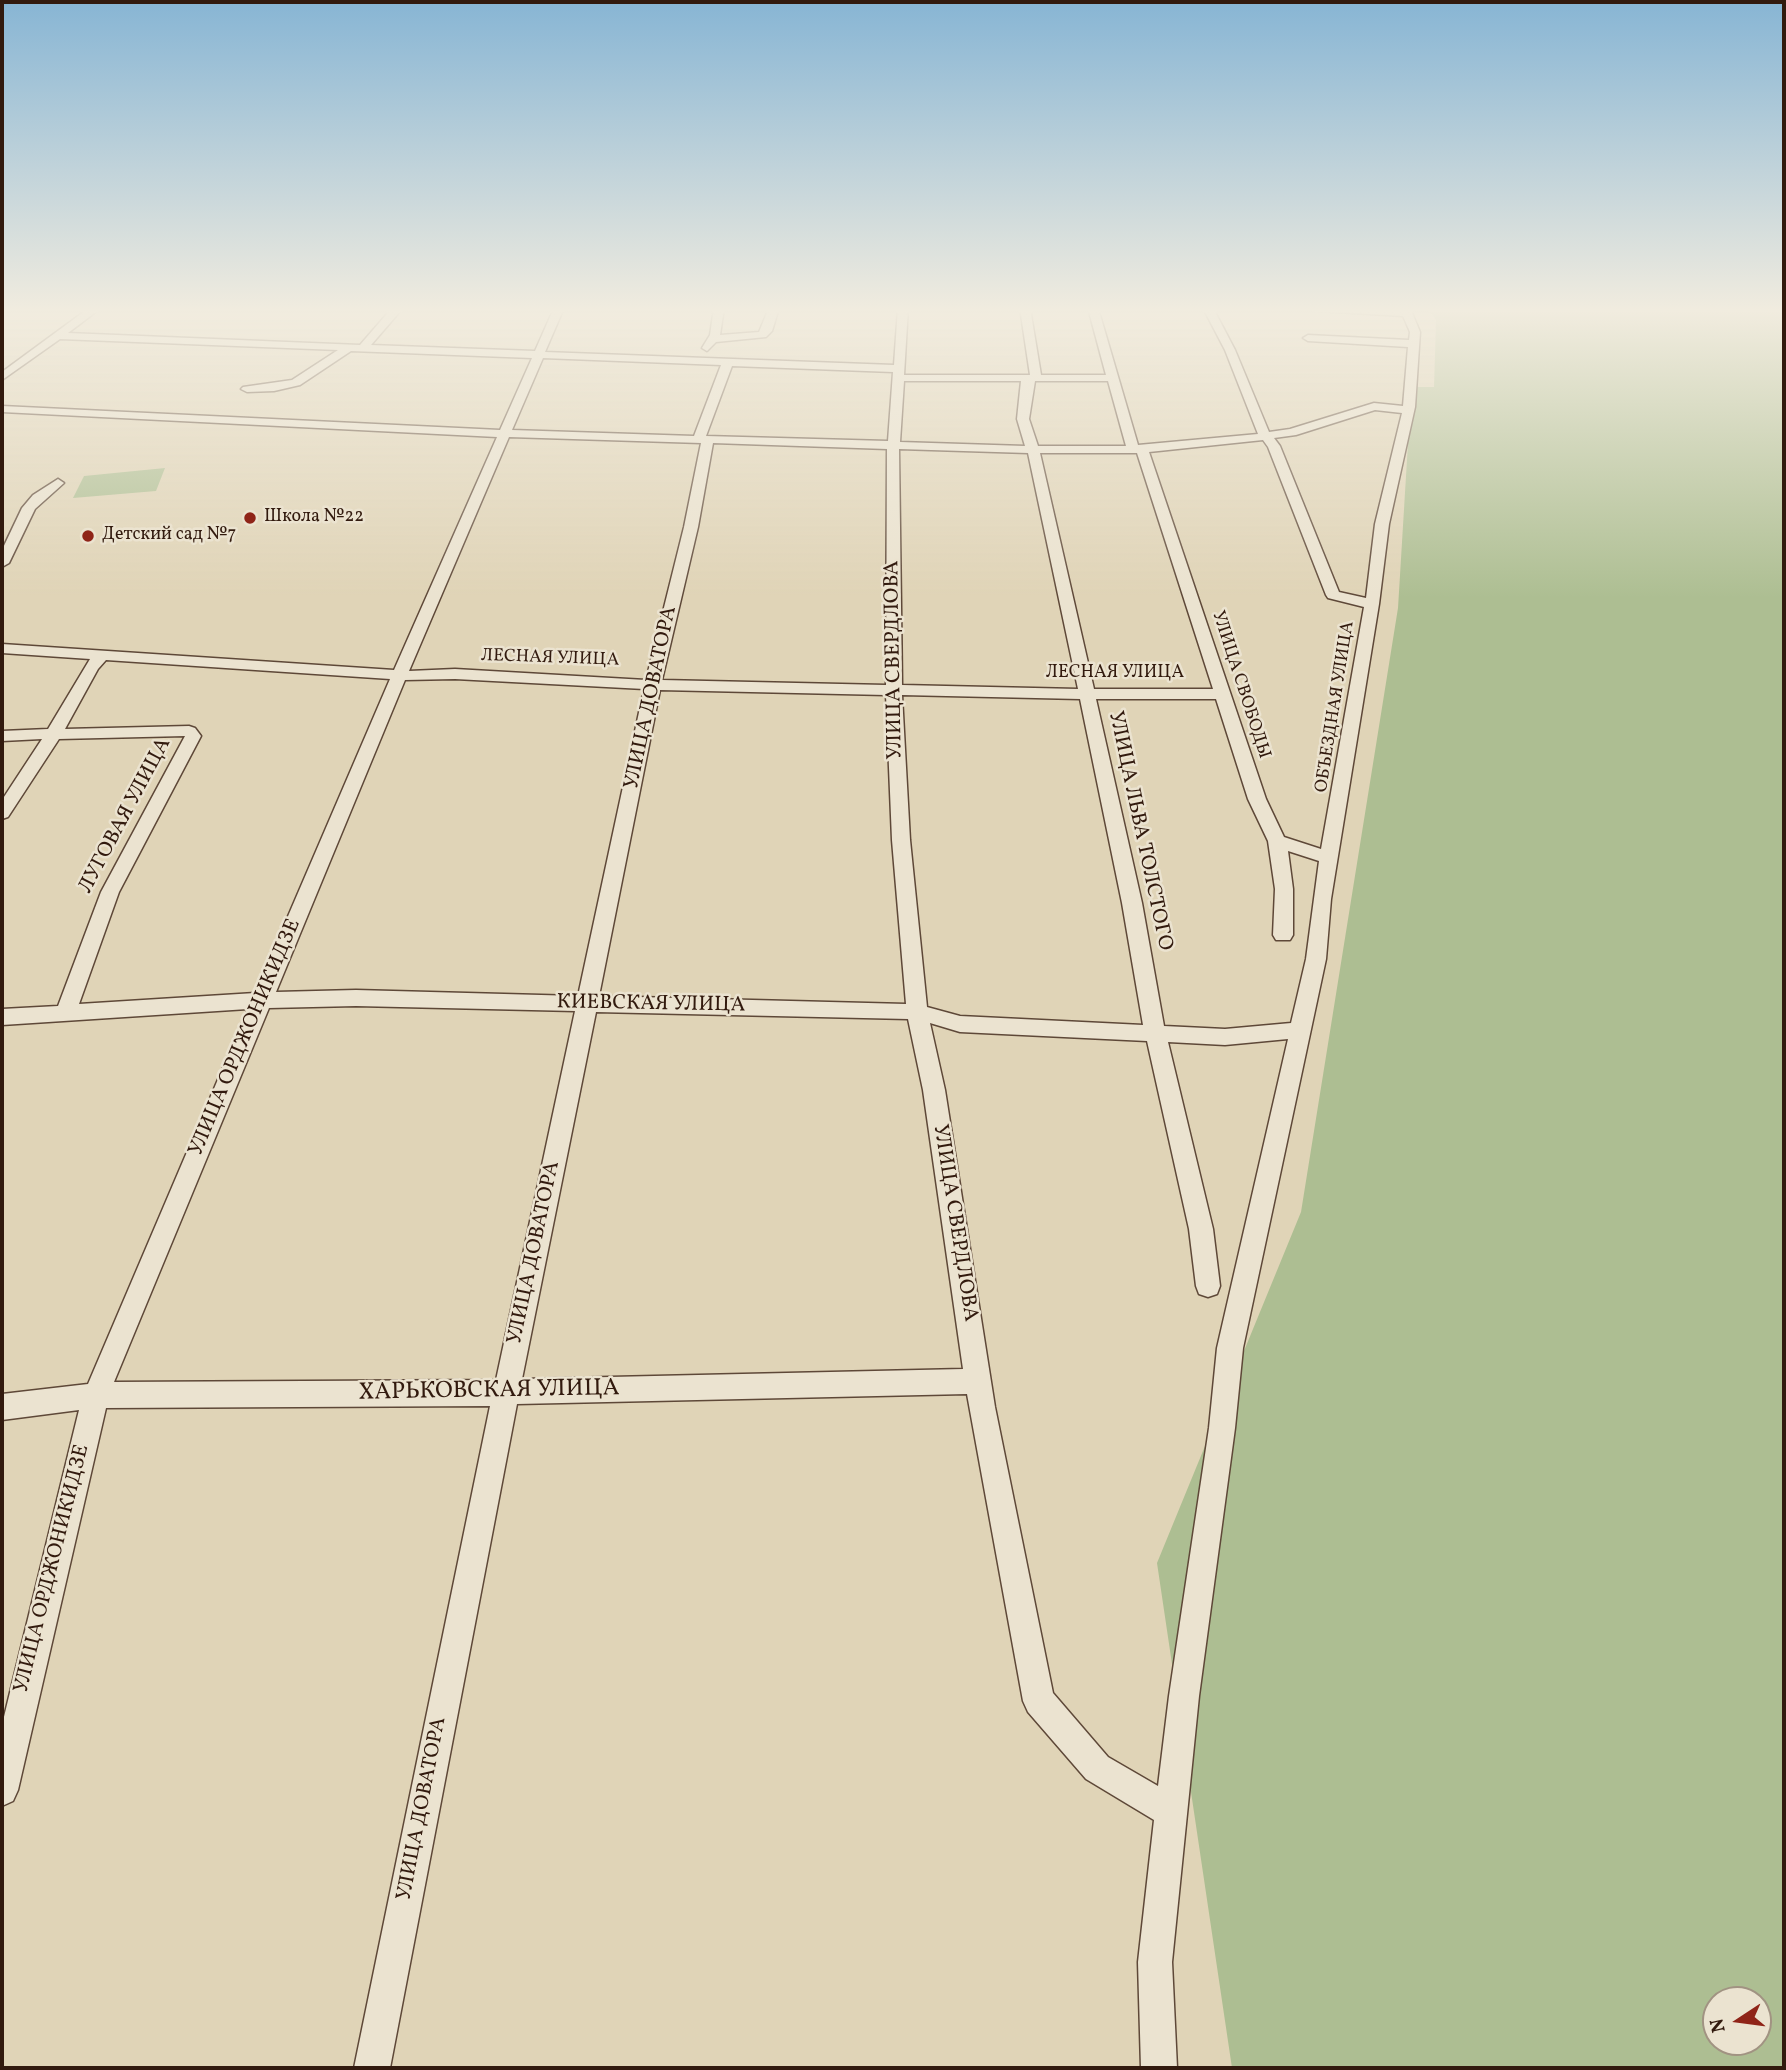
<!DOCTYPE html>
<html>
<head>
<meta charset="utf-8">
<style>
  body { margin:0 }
  #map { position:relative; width:1786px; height:2070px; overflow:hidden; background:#e0d4b7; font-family:Vollkorn,serif }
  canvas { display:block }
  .frame { position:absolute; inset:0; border:4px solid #321a0e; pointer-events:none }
  .north { position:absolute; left:1702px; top:1986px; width:70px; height:70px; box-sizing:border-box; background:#ebe3d0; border:2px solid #a19382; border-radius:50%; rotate:257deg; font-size:19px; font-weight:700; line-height:28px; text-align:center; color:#321a0e }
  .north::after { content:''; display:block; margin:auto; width:24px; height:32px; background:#8f2418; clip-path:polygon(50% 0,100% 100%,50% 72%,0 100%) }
</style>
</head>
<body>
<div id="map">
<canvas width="1786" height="2070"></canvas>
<div class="frame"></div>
<div class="north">N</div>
</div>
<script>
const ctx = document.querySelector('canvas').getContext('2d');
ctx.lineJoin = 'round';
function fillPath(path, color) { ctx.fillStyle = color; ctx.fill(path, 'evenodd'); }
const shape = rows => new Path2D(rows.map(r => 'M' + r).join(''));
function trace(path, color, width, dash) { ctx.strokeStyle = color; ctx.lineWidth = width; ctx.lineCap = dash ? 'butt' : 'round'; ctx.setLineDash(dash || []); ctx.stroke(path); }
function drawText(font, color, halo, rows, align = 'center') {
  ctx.font = font + ' Vollkorn,serif'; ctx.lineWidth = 5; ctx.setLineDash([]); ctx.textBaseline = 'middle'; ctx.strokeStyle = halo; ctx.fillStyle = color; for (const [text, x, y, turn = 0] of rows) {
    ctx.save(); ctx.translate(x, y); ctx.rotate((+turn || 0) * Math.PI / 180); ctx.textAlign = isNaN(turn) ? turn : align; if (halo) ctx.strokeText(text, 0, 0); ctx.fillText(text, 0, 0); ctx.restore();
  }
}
fillPath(shape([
  [1427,308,1784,308,1784,2068,1232,2068,1157,1563,1301,1212,1398,608,1410,410,1408,387,1434,387,1436,320],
  [1716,2000,1758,2000,1758,2042,1716,2042],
  [165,468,156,491,73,498,84,476]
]), '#adbe92');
const minor = shape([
  [89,308,101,308,68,333,360,345,392,308,403,308,371,345,535,351,554,308,564,308,545,352,894,365,898,308,908,308,904,375,1030,375,1020,308,1030,308,1041,375,1106,375,1088,308,1098,308,1138,445,1258,434,1225,350,1203,308,1213,308,1235,350,1269,432,1290,429,1374,403,1403,406,1408,347,1308,341,1303,338,1308,335,1409,340,1410,332,1403,316,1316,311,1311,308,1410,308,1420,332,1415,407,1389,524,1379,604,1331,899,1326,959,1243,1348,1235,1428,1199,1696,1172,1962,1177,2068,1141,2068,1138,1962,1154,1820,1086,1779,1028,1712,1023,1701,967,1394,517,1404,390,2068,354,2068,490,1406,106,1408,18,1790,13,1801,2,1806,2,1725,79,1410,2,1420,2,1394,88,1384,248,1009,2,1025,2,1009,58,1006,101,892,185,736,59,739,8,817,2,819,2,800,42,739,2,741,2,731,48,729,90,659,2,653,2,644,394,670,497,437,2,412,2,406,500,430,532,358,351,351,300,385,274,391,247,392,241,389,243,387,292,380,338,350,60,339,2,380,2,372,89,308],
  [543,358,721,365,694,436,512,430,543,358],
  [732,366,893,372,888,441,706,436,732,366],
  [904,381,1021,381,1017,419,1025,446,900,442,904,381],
  [1035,381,1108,381,1126,446,1038,446,1029,419,1035,381],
  [1375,410,1402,413,1375,524,1366,598,1339,592,1280,446,1274,438,1296,435,1375,410],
  [509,437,701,443,684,527,646,680,455,669,409,671,509,437],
  [1263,440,1268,447,1326,595,1328,598,1364,607,1321,849,1284,837,1266,799,1149,452,1263,440],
  [713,443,887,449,886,685,662,680,698,527,713,443],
  [899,449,1028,453,1078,689,902,685,899,449],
  [1040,453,1137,453,1213,689,1094,689,1040,453],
  [106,660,390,679,255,993,79,1004,119,892,201,736,195,728,189,726,65,729,98,669,106,660],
  [455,679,644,689,578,996,356,990,276,992,405,680,455,679],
  [660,690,886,695,892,840,906,1004,599,996,660,690],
  [902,695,1080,699,1122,903,1143,1025,960,1016,927,1007,910,840,902,695],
  [1096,699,1216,699,1248,799,1268,841,1275,889,1273,935,1276,940,1290,940,1293,935,1293,889,1288,851,1319,861,1306,959,1291,1023,1225,1029,1164,1026,1142,903,1096,699],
  [356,1006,575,1011,496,1380,114,1382,269,1008,356,1006],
  [596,1012,908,1019,923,1090,963,1369,522,1379,596,1012],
  [930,1023,960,1032,1147,1041,1189,1229,1196,1286,1199,1294,1208,1297,1217,1294,1220,1286,1213,1229,1168,1042,1225,1045,1288,1039,1217,1348,1209,1428,1169,1696,1158,1786,1108,1757,1053,1693,995,1407,945,1090,930,1023],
  [714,308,724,308,720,335,759,332,769,308,779,308,772,331,766,337,716,342,707,351,702,348,710,335,714,308],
  [58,479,64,483,35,509,9,563,2,567,2,550,22,508,33,495,58,479]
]);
trace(minor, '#5e4838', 3);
fillPath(minor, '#ebe3d0');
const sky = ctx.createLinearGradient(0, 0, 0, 598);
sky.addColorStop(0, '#87b5d4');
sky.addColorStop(0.52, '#f1ecdf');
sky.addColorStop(1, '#f1ecdf00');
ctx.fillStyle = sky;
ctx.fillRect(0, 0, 1786, 598);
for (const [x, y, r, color] of [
  [250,518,7,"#8f2418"],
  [88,536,7,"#8f2418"]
]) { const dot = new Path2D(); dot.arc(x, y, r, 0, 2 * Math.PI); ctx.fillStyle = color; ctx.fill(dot); trace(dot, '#ebe3d0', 2.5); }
drawText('18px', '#321a0e', '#ebe3d0', [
  ["Школа №22",264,518],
  ["Детский сад №7",102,536]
], 'left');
drawText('18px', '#321a0e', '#ebe3d0', [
  ["ЛЕСНАЯ УЛИЦА",550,659,2],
  ["ЛЕСНАЯ УЛИЦА",1115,674],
  ["УЛИЦА СВОБОДЫ",1240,685,72],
  ["ОБЪЕЗДНАЯ УЛИЦА",1336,707,-81]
]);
drawText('21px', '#321a0e', '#ebe3d0', [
  ["УЛИЦА СВЕРДЛОВА",895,660,-91],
  ["УЛИЦА ДОВАТОРА",652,698,-78],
  ["ЛУГОВАЯ УЛИЦА",126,816,-62],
  ["УЛИЦА ЛЬВА ТОЛСТОГО",1139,831,78],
  ["КИЕВСКАЯ УЛИЦА",651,1005,1],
  ["УЛИЦА ОРДЖОНИКИДЗЕ",246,1038,-67],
  ["УЛИЦА СВЕРДЛОВА",954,1223,81],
  ["УЛИЦА ДОВАТОРА",535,1253,-78],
  ["УЛИЦА ОРДЖОНИКИДЗЕ",53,1569,-76],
  ["УЛИЦА ДОВАТОРА",423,1809,-79]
]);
drawText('24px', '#321a0e', '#ebe3d0', [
  ["ХАРЬКОВСКАЯ УЛИЦА",489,1392,-1]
]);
</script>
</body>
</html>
